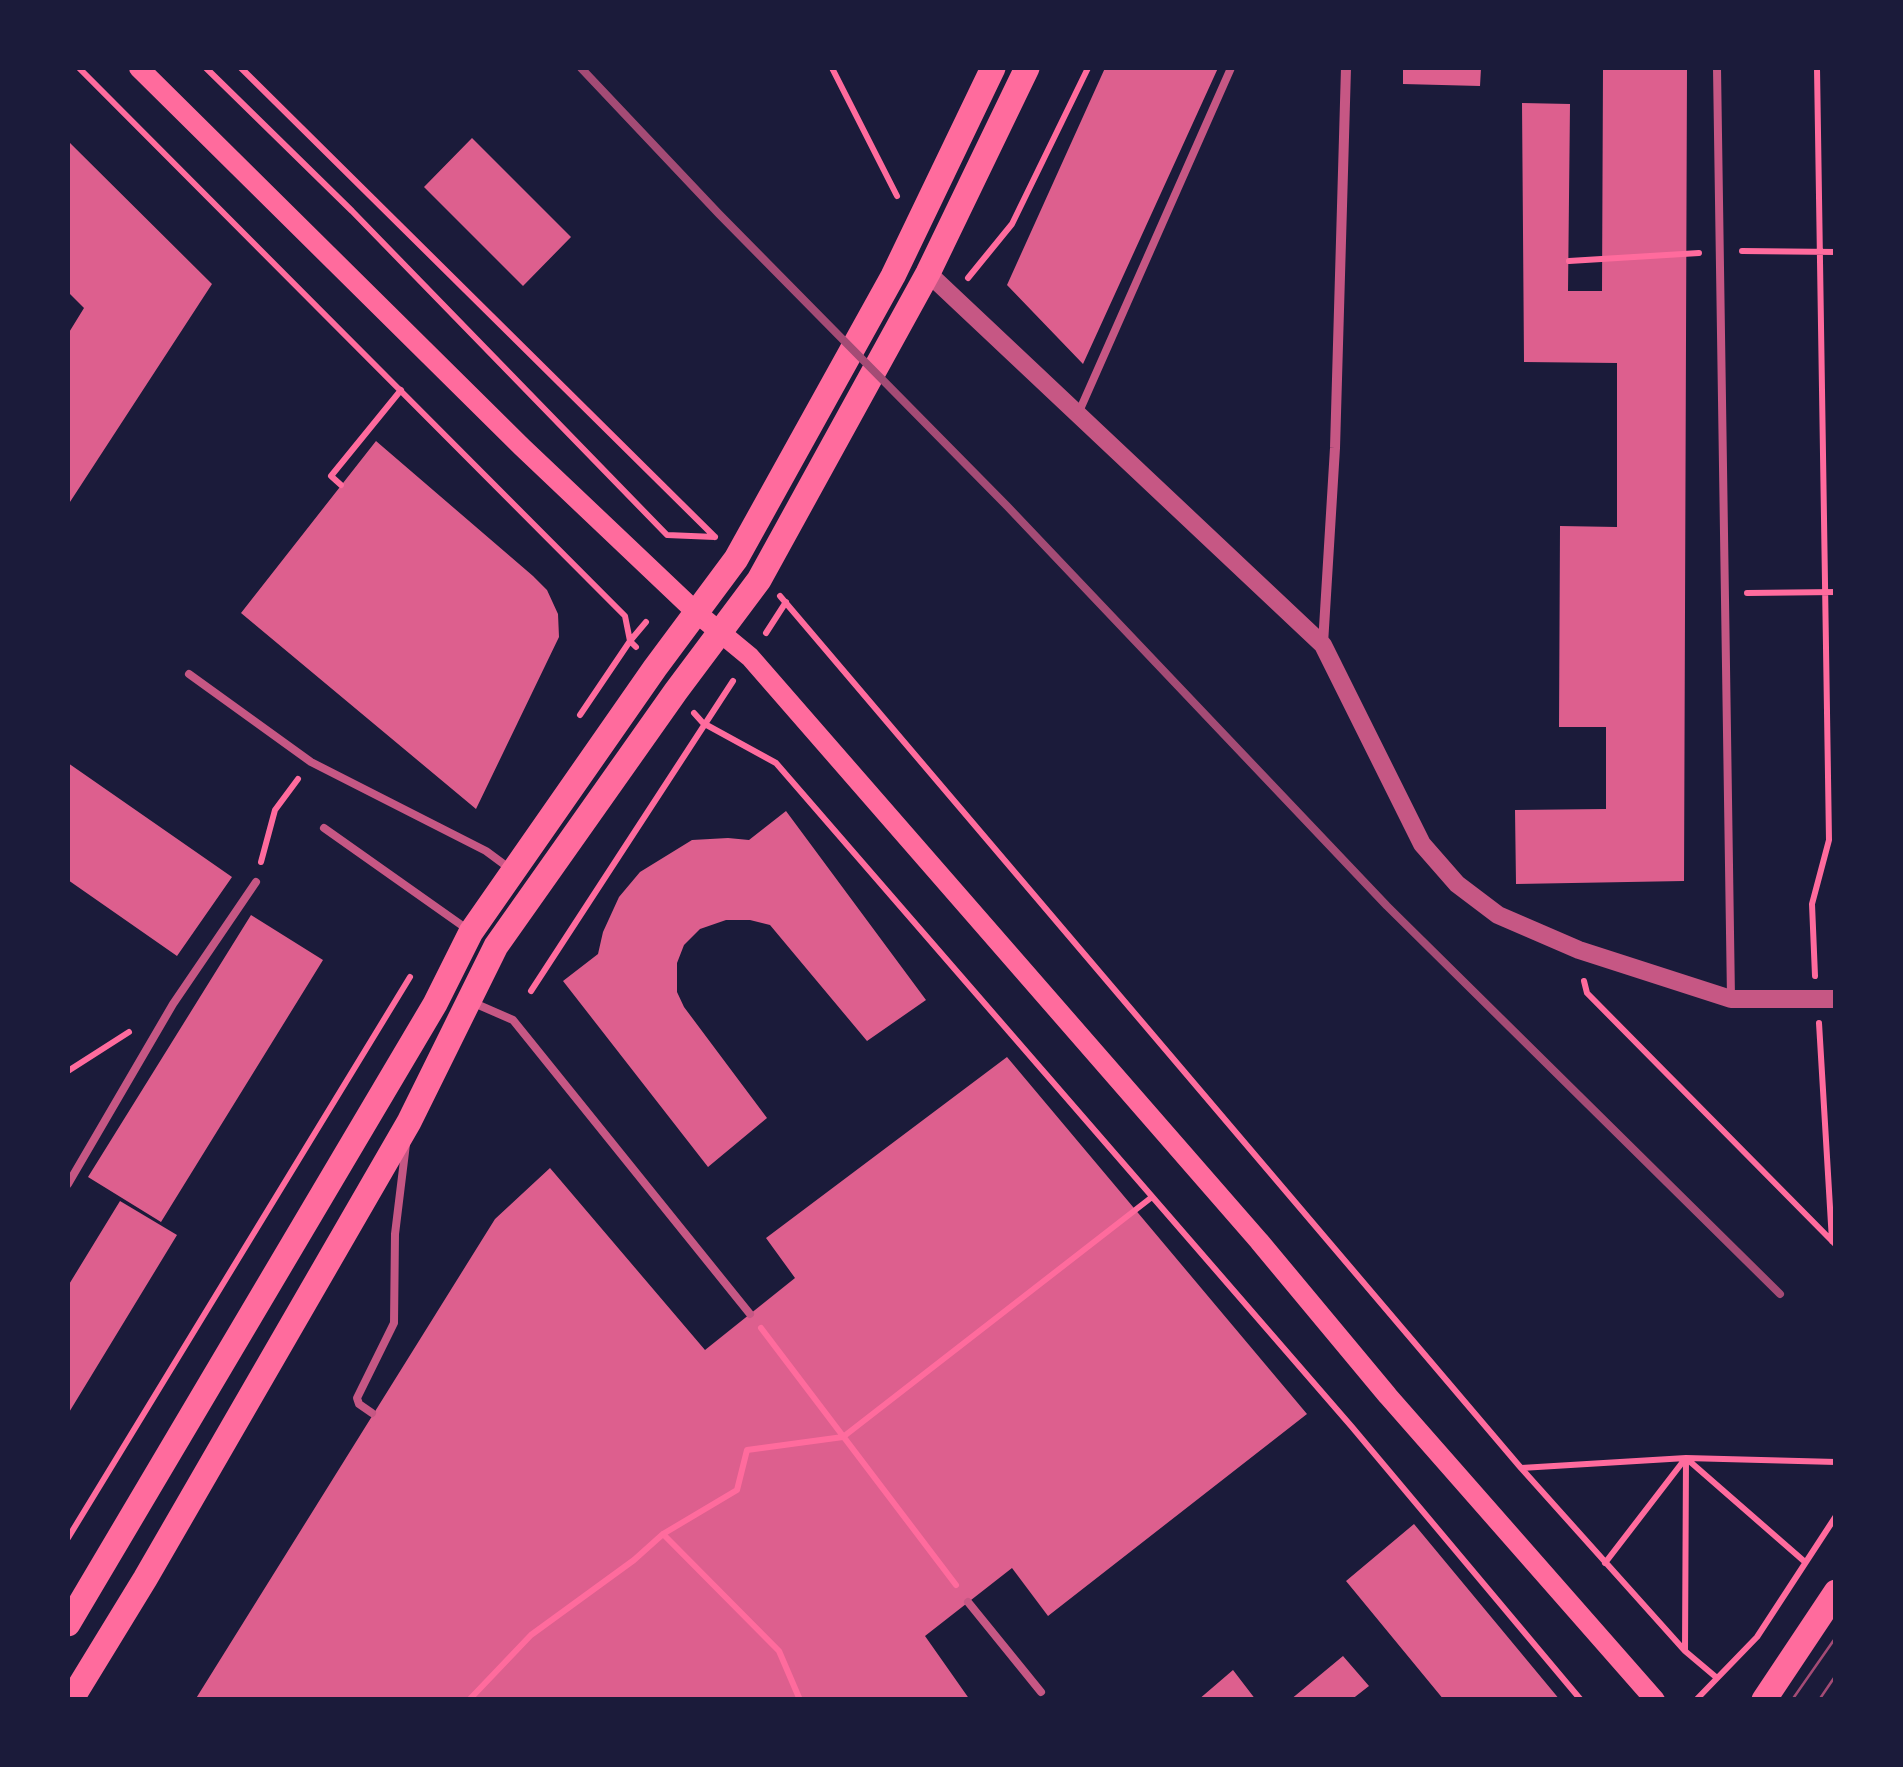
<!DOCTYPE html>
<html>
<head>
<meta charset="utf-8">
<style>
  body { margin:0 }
  #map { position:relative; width:1903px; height:1767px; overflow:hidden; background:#1b1b3a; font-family:Commissioner,sans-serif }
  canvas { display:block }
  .frame { position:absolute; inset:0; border:70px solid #1b1b3a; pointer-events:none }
</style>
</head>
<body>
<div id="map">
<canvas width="1903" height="1767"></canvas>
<div class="frame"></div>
</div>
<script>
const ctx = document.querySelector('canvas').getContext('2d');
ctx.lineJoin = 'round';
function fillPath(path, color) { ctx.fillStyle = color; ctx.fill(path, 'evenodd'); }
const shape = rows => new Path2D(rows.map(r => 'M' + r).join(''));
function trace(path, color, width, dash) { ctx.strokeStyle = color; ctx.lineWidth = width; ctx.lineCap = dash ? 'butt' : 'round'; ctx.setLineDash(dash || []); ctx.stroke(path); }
fillPath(shape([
  [1105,68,1218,68,1083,364,1007,285],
  [1403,68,1481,68,1480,86,1403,84],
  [1603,68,1687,68,1684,881,1516,884,1515,810,1606,809,1606,727,1559,727,1560,526,1617,527,1617,363,1524,362,1522,103,1570,104,1568,291,1602,291],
  [472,138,571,237,523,286,424,187],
  [68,141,212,284,68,505,68,334,84,308,68,292],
  [376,441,533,576,547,590,558,614,559,637,476,809,241,613],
  [68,763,232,877,177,956,68,880],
  [786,811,926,1000,867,1041,770,925,750,920,726,920,700,929,684,945,677,963,677,992,684,1007,767,1118,708,1167,563,981,598,954,603,932,619,897,640,872,692,840,728,838,749,840],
  [251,915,323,960,161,1222,88,1177],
  [1007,1057,1307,1414,1048,1616,1012,1568,925,1636,970,1700,195,1700,495,1219,550,1168,705,1350,795,1278,766,1238],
  [120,1201,177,1235,68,1414,68,1286],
  [1414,1524,1560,1700,1444,1700,1346,1581],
  [1343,1656,1369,1686,1351,1700,1290,1700],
  [1233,1670,1256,1700,1198,1700]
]), '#dd5f8e');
trace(shape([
  [79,68,625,616,630,641,580,715],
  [206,68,352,211,667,535,715,537],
  [241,68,715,537],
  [832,68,897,196],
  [1742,251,1836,252],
  [1569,261,1699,253],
  [968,278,1012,224,1088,68],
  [341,485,331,476,401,390],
  [1747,593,1836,592],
  [780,596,1521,1468],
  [766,633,786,602],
  [636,647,630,641,646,622],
  [694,713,703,723,776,763,1352,1427,1581,1700],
  [261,862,275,810,298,779],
  [1815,976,1812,904,1829,840,1817,68],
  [1584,981,1587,993,1836,1245],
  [531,991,733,681],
  [1819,1023,1832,1241],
  [68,1071,129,1032],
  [761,1328,956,1585],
  [1687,1459,1805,1562],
  [663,1534,779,1651,800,1700],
  [68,1538,410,977],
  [1605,1563,1685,1459],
  [1685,1650,1686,1458],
  [1717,1678,1685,1651,1521,1468,1686,1458,1836,1462],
  [469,1700,531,1635,634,1560,663,1534,737,1490,747,1450,843,1437,1152,1197],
  [1696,1700,1757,1637,1836,1516]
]), '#ff6b9d', 6);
trace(shape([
  [1717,68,1731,998],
  [1078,414,1231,68],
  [189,674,311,762,486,851,509,868],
  [324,828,467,929],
  [474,1003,513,1020,750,1314],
  [68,1184,173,1004,256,882],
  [372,1413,359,1404,357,1398,394,1323,395,1234,406,1144],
  [968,1602,1041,1692]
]), '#c65784', 8);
trace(shape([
  [1323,644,1335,448,1346,68]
]), '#c65784', 10);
trace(shape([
  [928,273,1323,645,1422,844,1457,884,1498,915,1579,950,1731,999,1836,999]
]), '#c65784', 18);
trace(shape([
  [139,68,522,447,698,614,750,657,1259,1241,1388,1396,1655,1700]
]), '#ff6b9d', 20);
trace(shape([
  [68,1624,435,1004,471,932,655,668,736,559,893,276,993,68],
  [71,1700,145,1579,409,1122,496,946,676,691,759,580,928,273,1027,68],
  [1764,1700,1836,1592]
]), '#ff6b9d', 25);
trace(shape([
  [1792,1700,1836,1637],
  [1819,1700,1836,1675]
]), '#a44b75', 2.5);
trace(shape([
  [581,68,719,214,1007,506,1387,906,1780,1294]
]), '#a44b75', 8);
</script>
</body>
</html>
